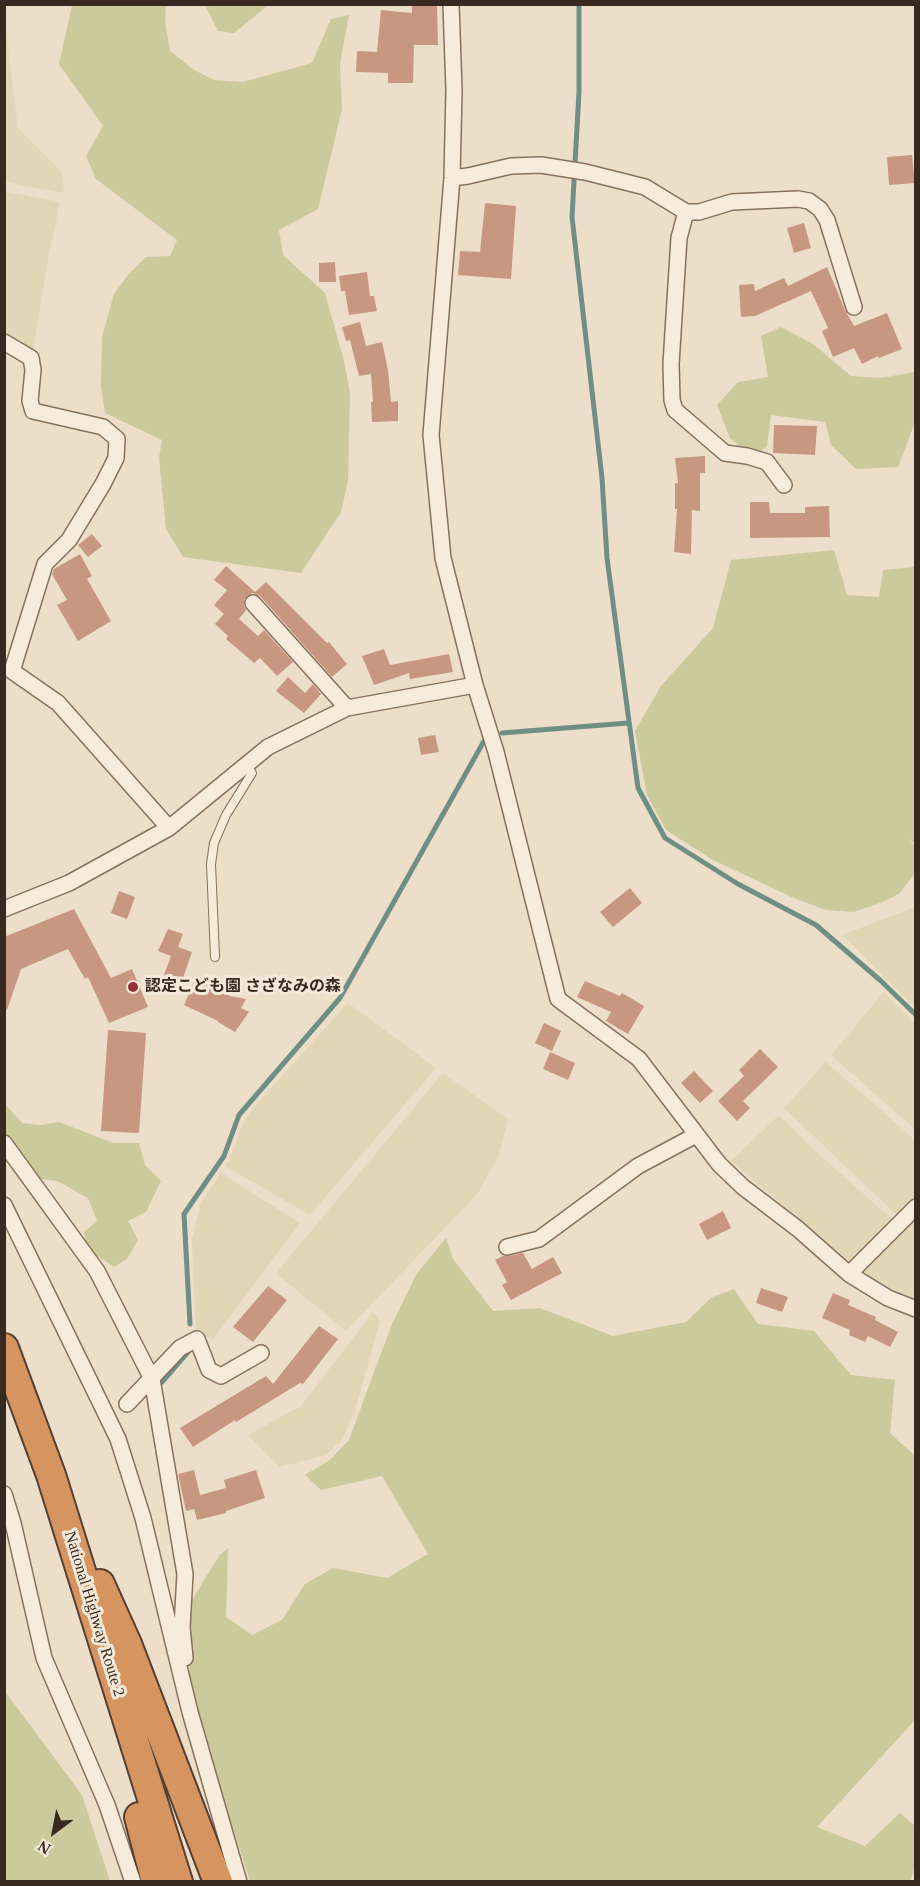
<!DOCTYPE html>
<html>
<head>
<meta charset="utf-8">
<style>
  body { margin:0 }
  #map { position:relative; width:920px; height:1886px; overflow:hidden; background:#ecdec9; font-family:"Times New Roman",serif }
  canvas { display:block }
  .frame { position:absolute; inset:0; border:6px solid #392a21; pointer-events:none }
  .north { position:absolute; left:24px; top:1802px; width:60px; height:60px; -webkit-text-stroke:4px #f4e9d8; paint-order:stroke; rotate:212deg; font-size:16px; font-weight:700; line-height:24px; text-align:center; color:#392a21 }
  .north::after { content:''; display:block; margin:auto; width:21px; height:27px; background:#392a21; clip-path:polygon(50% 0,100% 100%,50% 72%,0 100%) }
</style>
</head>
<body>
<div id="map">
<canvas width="920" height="1886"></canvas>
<div class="frame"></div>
<div class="north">N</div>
</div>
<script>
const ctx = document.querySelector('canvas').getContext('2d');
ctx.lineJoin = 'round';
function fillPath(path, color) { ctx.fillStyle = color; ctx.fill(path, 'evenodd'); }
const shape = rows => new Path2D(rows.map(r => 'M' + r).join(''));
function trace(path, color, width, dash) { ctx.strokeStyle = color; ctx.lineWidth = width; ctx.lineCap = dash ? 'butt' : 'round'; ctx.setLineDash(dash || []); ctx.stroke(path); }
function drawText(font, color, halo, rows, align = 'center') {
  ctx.font = font + ' "Times New Roman","Noto Sans JP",serif'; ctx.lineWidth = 6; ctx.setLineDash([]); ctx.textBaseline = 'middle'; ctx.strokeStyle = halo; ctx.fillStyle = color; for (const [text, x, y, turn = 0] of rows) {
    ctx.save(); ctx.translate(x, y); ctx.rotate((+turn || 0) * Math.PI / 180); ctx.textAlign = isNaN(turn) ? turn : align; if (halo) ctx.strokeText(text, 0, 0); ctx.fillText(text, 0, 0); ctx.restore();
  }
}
fillPath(shape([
  [4,17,18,128,62,172,64,193,5,182],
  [4,191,60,202,47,264,33,350,5,335],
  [915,907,916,907,915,1008,842,935],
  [884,992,915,1024,915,1129,831,1055],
  [348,1003,436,1068,310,1215,225,1166,229,1160,241,1128,253,1108],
  [826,1062,915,1140,915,1198,898,1216,784,1108],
  [443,1073,508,1119,499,1155,478,1193,346,1331,276,1273],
  [779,1115,814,1150,893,1220,851,1262,731,1161],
  [221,1173,300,1223,213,1339,196,1334,192,1240,201,1202],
  [915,1219,915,1300,859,1273],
  [373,1312,380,1321,356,1407,343,1438,326,1455,280,1467,248,1435,301,1406]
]), '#e2d6b6');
fillPath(shape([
  [72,5,166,5,165,21,170,51,194,70,214,80,243,82,312,63,331,19,349,15,340,64,342,109,318,209,279,230,283,255,325,293,344,361,350,393,348,481,341,512,301,573,183,557,166,529,159,458,162,440,105,413,101,386,102,337,114,294,128,275,146,257,170,256,177,240,96,179,86,156,103,126,59,64],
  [205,5,292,5,267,6,234,33,218,31],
  [781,327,813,344,851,376,881,378,915,372,915,422,898,467,856,469,831,445,825,422,771,415,767,446,754,458,730,438,717,405,738,382,768,377,761,336],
  [834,550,847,595,879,597,883,570,915,567,915,844,908,839,915,846,915,873,899,894,880,903,854,912,826,910,796,899,711,859,666,830,647,795,635,731,661,686,713,628,731,560],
  [4,1103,22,1123,40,1125,59,1122,113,1143,139,1143,145,1165,161,1181,146,1212,128,1221,138,1240,127,1259,114,1267,86,1248,84,1232,97,1221,88,1198,57,1181,35,1178,5,1141],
  [446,1238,453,1259,493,1311,540,1308,613,1336,686,1322,712,1297,734,1289,758,1324,814,1331,851,1375,895,1380,890,1433,915,1456,915,1720,817,1827,865,1846,900,1813,915,1826,915,1881,914,1869,910,1882,250,1881,189,1692,190,1603,219,1556,228,1548,226,1617,252,1635,282,1620,305,1584,333,1568,387,1578,428,1554,382,1476,321,1490,305,1475,330,1460,349,1440,392,1324,416,1275],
  [4,1690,82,1795,110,1881,5,1881]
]), '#caca9d');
trace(shape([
  [579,4,579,92,572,217,602,478,607,558,638,788,665,838,738,884,816,925,881,981,916,1015],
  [502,733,628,723],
  [190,1324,184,1214,224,1156,239,1115,340,998,484,741],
  [162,1382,188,1352]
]), '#708f84', 5);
fillPath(shape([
  [412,5,437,5,438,45,414,45,413,83,388,83,388,73,356,72,357,51,377,52,381,10,412,13],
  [912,155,915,183,889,185,887,157],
  [485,203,516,206,511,279,458,275,460,251,480,252],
  [804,223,811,248,794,253,787,228],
  [335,262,336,282,319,282,319,263],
  [827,267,845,310,854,326,887,313,902,349,879,358,878,356,862,364,854,348,833,357,822,331,828,328,811,291,755,316,741,317,739,285,754,284,755,291,784,278,788,286],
  [367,272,370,296,374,296,377,311,349,315,345,291,341,291,339,276],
  [360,322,366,346,382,342,388,370,391,402,398,401,398,421,372,422,371,402,373,402,371,374,359,376,350,340,346,341,342,327],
  [774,425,817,426,815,455,773,453],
  [705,456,705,473,700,473,700,511,692,510,691,554,674,552,677,509,675,509,675,483,678,483,675,458],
  [750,502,769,502,770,513,805,513,805,507,829,506,830,537,750,538],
  [92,534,102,546,88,557,78,545],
  [80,554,92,576,87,579,111,621,78,641,57,605,67,600,52,574,54,569],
  [226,566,255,592,266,582,327,643,329,642,347,664,332,677,260,596,252,593,244,599,244,606,246,610,239,619,258,636,264,630,293,662,277,676,260,658,254,663,226,639,228,636,215,624,224,614,214,605,227,590,214,580],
  [384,649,390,665,449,654,453,672,410,679,409,673,374,685,362,656],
  [288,677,305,693,313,684,321,694,304,713,276,691],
  [435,735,439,752,421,755,418,738],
  [630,888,642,903,613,927,600,912],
  [119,891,135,897,127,919,111,913],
  [74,909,111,978,132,969,148,1007,109,1023,88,977,85,979,68,949,21,969,7,1010,4,1009,4,937],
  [168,929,183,934,178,947,192,952,182,981,164,975,171,956,158,951],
  [195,980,230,996,246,999,241,1008,249,1012,235,1032,218,1022,218,1021,184,1005],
  [585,981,620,996,622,993,644,1006,628,1034,606,1021,611,1012,577,997],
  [544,1023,561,1031,552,1051,535,1043],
  [108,1030,146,1033,139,1133,101,1131],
  [760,1049,778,1067,743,1101,750,1108,737,1121,718,1101,744,1076,739,1070],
  [550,1052,575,1063,568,1080,543,1069],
  [694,1071,713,1091,700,1103,681,1083],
  [723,1211,731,1228,707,1240,699,1224],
  [523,1253,532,1269,553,1257,562,1273,511,1300,502,1285,507,1282,495,1260,503,1256,509,1256],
  [268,1286,287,1300,253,1342,233,1327],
  [761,1288,788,1297,782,1312,756,1303],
  [833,1293,850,1300,848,1305,876,1317,875,1320,898,1332,890,1347,868,1336,865,1342,849,1335,850,1330,822,1318],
  [319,1326,338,1339,303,1384,300,1383,236,1422,235,1420,193,1447,180,1428,266,1376,273,1384],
  [194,1470,200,1495,226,1488,224,1480,256,1470,265,1498,226,1511,226,1513,197,1520,194,1509,186,1511,178,1474]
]), '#c89781');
const lane = shape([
  [215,957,211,864,214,843,226,815,252,773,247,765]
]);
const street = shape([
  [451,4,454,90,452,178,431,435,443,558,475,685,496,752,558,999,639,1059,719,1164,743,1187,798,1229,849,1274,888,1298,916,1309],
  [452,178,468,176,511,166,541,165,585,172,645,187,686,212,699,212,732,202,798,199,809,201,820,209,827,220,854,307],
  [686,212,679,238,671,364,672,400,675,410,725,453,747,456,767,462,784,485],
  [4,342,31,358,33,370,30,401,33,411,103,427,117,439,116,458,103,484,69,540,45,564,12,671,58,703,169,828],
  [253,603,347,708],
  [4,909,69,883,169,828,268,747,347,708,475,685],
  [4,1143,97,1271,152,1379,185,1574,182,1627,185,1658],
  [4,1205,118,1439,143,1518,190,1712,239,1882],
  [507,1247,539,1239,638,1166,696,1135],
  [849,1274,916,1207],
  [127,1404,180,1348,197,1339,209,1370,221,1376,261,1353],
  [4,1494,13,1523,44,1658,107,1805,133,1882]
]);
const highway = shape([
  [4,1348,51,1475,178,1882],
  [100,1584,127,1644,218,1882],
  [139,1817,156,1882]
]);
trace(lane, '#88705e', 10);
trace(street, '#88705e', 18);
trace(highway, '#563f32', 32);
trace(lane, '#f7ecdc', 8);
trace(street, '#f7ecdc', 15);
trace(highway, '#d69460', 28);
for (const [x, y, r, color] of [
  [133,987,6,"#93323d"]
]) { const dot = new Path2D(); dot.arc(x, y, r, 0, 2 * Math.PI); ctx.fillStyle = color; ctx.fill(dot); trace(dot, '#f4e9d8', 2); }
drawText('bold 16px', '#392a21', '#f4e9d8', [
  ["認定こども園 さざなみの森",145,987]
], 'left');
drawText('16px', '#392a21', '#f4e9d8', [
  ["National Highway Route 2",94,1614,73]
]);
</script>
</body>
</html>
